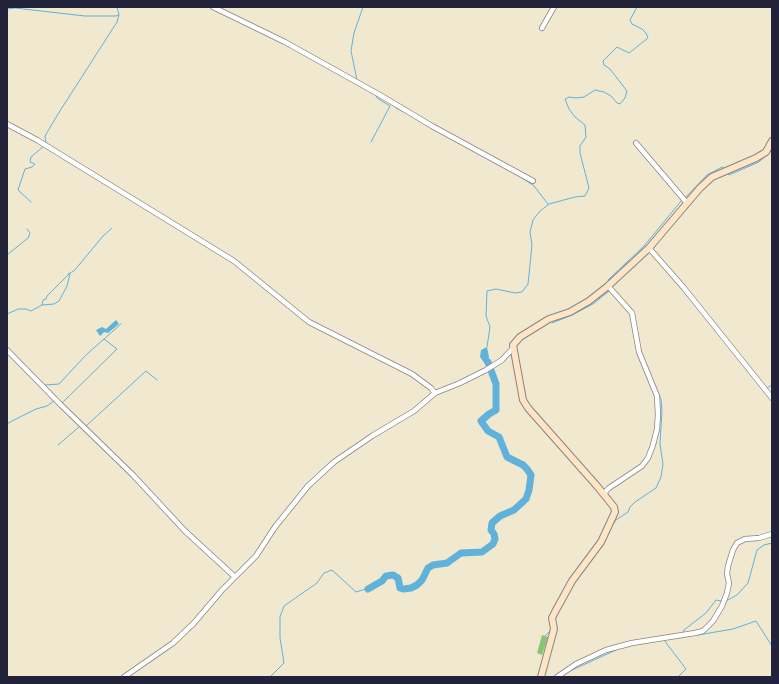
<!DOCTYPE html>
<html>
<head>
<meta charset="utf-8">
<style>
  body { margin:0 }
  #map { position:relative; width:779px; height:684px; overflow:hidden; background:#f0e8cf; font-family:Sriracha,sans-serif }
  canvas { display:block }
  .frame { position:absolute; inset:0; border:8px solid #22223b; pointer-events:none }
</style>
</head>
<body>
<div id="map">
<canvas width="779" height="684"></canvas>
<div class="frame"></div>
</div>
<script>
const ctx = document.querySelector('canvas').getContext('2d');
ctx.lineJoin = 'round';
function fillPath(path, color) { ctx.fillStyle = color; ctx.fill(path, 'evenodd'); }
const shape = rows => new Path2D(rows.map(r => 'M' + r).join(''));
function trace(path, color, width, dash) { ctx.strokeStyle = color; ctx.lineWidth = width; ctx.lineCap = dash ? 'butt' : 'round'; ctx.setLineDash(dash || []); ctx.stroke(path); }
fillPath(shape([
  [542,635,548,637,542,655,537,653]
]), '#8ac479');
fillPath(shape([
  [116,320,119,324,108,333,104,332,100,336,96,330,102,327,106,329],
  [487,347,489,357,488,362,485,364,480,357,481,350]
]), '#60b2db');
trace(shape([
  [7,9,15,8,85,16,116,16,119,15,117,7],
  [357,80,351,51,354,33,363,7],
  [396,108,406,113],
  [371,142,390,106,377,98,376,96],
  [46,143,45,136,58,114,117,22,119,15],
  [728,173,729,175,759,162,772,150],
  [518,175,534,186,548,204],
  [685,198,707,175,722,167,724,168],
  [31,202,18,190,25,169,32,167,35,164,30,162,31,157,44,146],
  [650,252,657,260],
  [7,255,28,238,30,233,27,229],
  [68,274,74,271,103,236,112,228],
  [671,276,693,303],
  [608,280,644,246,682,200],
  [42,305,43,300,46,299,47,296,69,274],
  [629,306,634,313],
  [7,314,18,309,26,309,31,311,42,305,54,304,59,301,67,286,70,274],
  [552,323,572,315,593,304,609,291],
  [487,347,490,327,486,316,487,291,496,289,515,293,522,292,528,284,532,245,530,232,533,220,540,211,549,204,575,197,585,196,589,188,580,153,580,146,586,137,585,125,575,117,569,109,565,99,569,97,576,98,584,97,595,90,604,92,611,96,617,103,620,104,625,98,627,91,610,69,604,65,603,61,617,47,629,53,648,38,646,33,642,29,632,24,630,20,637,7],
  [755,380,762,389],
  [45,385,59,384,86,355,121,324],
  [767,388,772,385],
  [58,399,62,403,117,349,104,339],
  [7,424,12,421,36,409,47,406,54,401],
  [86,426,146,371,157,380],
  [58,445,79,427],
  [611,527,616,520,628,512,630,507,635,502,656,488,661,477,663,464,660,444,662,411,661,399,657,390],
  [594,556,602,546],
  [726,601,737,595,748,583,757,550,764,545,772,543],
  [555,620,557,614],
  [683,633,684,630,706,613,716,600,721,601],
  [698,635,733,629,756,621,772,646],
  [545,636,550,631],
  [665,639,664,640,667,644,686,669,678,677],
  [570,671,616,650],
  [270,677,284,663,280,638,280,617,284,606,317,583,324,573,332,570,356,592,366,589]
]), '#60b2db', 1);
trace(shape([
  [368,589,382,581,386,576,393,575,398,578,400,588,403,589,411,588,417,585,422,580,428,568,433,565,447,563,461,553,482,552,493,544,495,539,494,534,491,530,492,523,500,516,514,510,526,499,529,490,531,475,527,469,523,465,507,457,499,437,488,431,481,421,489,414,496,410,496,384,488,362]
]), '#60b2db', 7);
const minor = shape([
  [213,7,285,42,380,95,432,126,533,181],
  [542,28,554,7],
  [7,124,37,140,234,261,309,322,412,374,431,388,435,393],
  [636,143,687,203],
  [649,248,684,288,772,398],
  [7,350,61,405,133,475,185,531,235,577],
  [604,495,606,491,609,488,642,466,648,458,653,445,657,429,658,415,657,396,639,352,632,313,608,286],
  [124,677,173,643,194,623,222,590,256,556,275,527,308,486,334,462,372,436,414,411,435,393,460,383,486,370,502,360,513,348],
  [557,677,576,664,606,650,632,643,695,633,703,631,713,621,722,606,727,593,729,583,727,574,728,566,733,550,737,543,745,539,759,538,772,534]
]);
const secondary = shape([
  [541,677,554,629,552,618,555,612,572,581,601,542,615,512,614,507,597,486,528,408,523,400,513,345,520,337,549,319,570,312,589,301,608,286,649,248,700,188,712,177,756,158,766,152,772,141]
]);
trace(minor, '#898585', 6);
trace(secondary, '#898585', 8);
trace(minor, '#fff', 4.5);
trace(secondary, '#fde5c5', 6);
</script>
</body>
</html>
